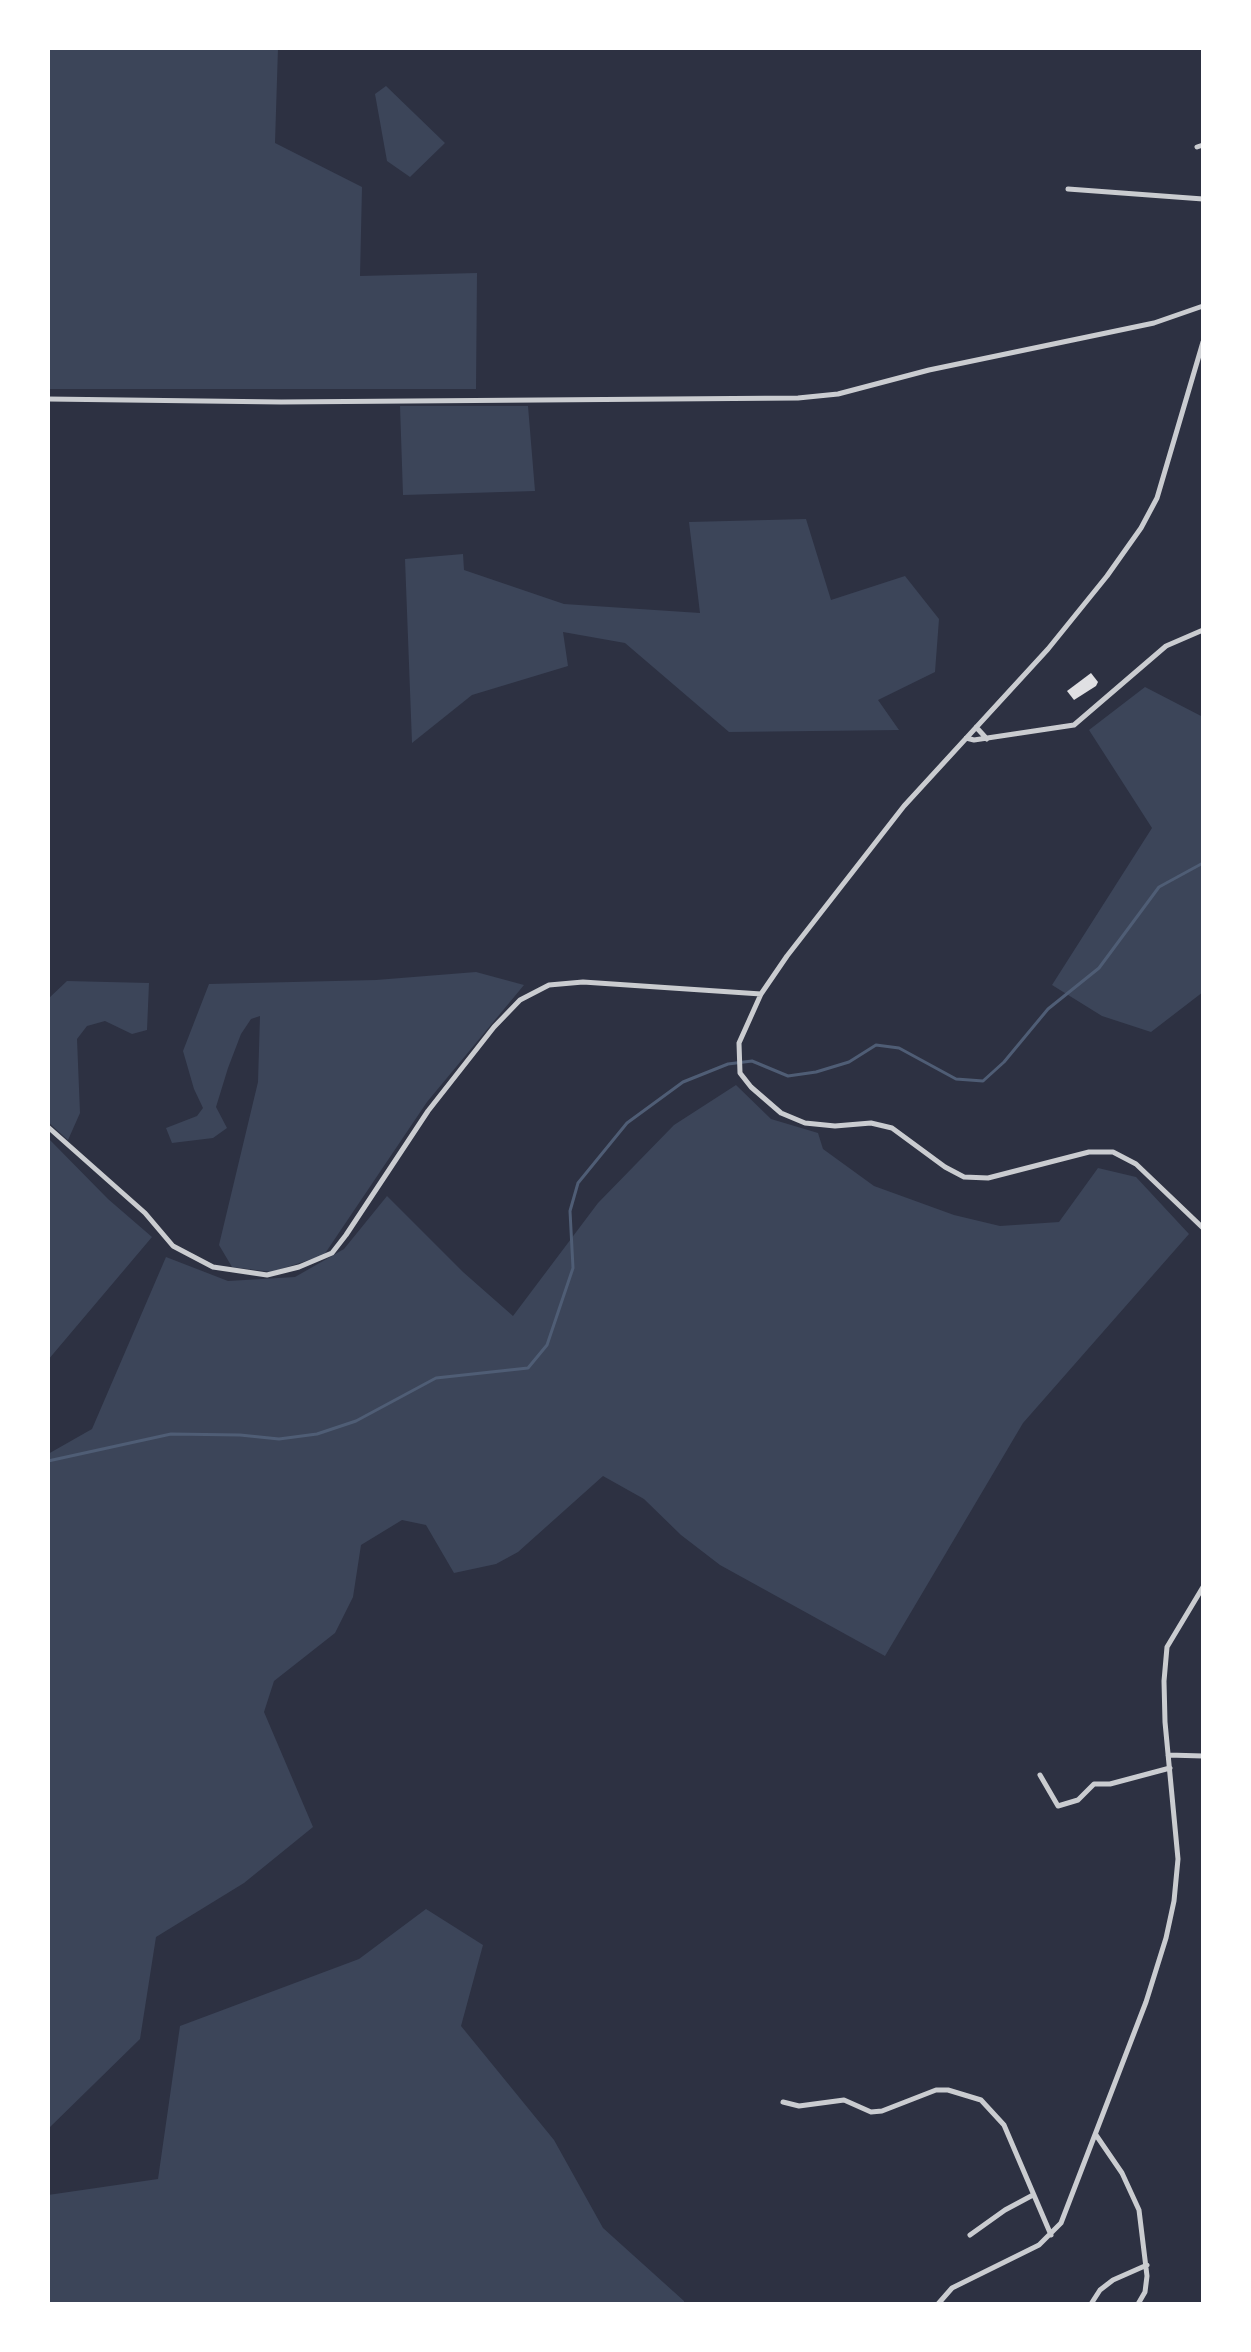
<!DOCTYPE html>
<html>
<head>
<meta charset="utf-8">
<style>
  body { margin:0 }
  #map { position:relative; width:1251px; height:2352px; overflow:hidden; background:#2d3142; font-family:Figtree,sans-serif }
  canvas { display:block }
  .frame { position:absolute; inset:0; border:50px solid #fff; pointer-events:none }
</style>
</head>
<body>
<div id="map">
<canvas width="1251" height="2352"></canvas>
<div class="frame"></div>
</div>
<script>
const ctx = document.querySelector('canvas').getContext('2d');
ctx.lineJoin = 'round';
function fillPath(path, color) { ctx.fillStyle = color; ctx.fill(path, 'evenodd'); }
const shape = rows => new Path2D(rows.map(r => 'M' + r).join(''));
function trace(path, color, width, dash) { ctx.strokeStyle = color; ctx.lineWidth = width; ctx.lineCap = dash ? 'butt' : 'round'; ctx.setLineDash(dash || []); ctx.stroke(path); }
fillPath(shape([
  [48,48,278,48,275,143,362,187,360,276,477,273,476,389,48,389],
  [386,86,445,143,410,177,387,161,375,94],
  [400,406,528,406,535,491,403,495],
  [806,519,831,600,905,576,939,619,935,672,878,700,899,730,729,732,625,643,563,632,568,666,472,695,412,743,405,559,463,554,464,570,564,604,700,613,689,522],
  [1145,687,1203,717,1203,992,1151,1032,1102,1016,1052,985,1152,828,1089,730],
  [476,972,524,985,427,1102,324,1255,272,1272,232,1267,219,1245,258,1082,260,1016,251,1019,241,1034,228,1068,216,1107,227,1128,213,1138,172,1143,166,1128,197,1116,203,1108,194,1089,183,1051,209,984,376,980],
  [67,981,149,983,147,1030,132,1034,105,1021,87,1026,77,1039,80,1113,68,1140,48,1122,48,999],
  [736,1085,771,1119,818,1133,823,1149,874,1186,954,1215,1000,1226,1059,1222,1098,1168,1136,1177,1189,1234,1023,1423,885,1656,720,1565,681,1535,644,1499,603,1476,518,1552,496,1564,454,1573,426,1525,402,1520,361,1545,353,1597,335,1633,274,1681,264,1712,313,1827,244,1883,156,1937,140,2039,48,2129,48,1454,92,1429,166,1257,228,1281,295,1277,344,1249,387,1196,463,1272,513,1316,598,1203,674,1125],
  [48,1138,108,1199,152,1237,48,1360],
  [426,1909,483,1945,461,2026,554,2140,603,2228,684,2301,684,2304,48,2304,48,2195,158,2179,180,2026,359,1959]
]), '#3c4559');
trace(shape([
  [48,1461,171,1434,240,1435,279,1439,317,1434,356,1421,436,1378,528,1368,547,1345,573,1268,570,1211,578,1183,627,1123,683,1082,728,1064,752,1061,788,1076,816,1072,849,1062,876,1045,899,1048,956,1079,983,1081,1004,1062,1048,1009,1099,968,1159,887,1203,863]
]), '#4f5d75', 3);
fillPath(shape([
  [1091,673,1098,682,1096,686,1074,700,1067,691]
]), '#e0e0e3');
trace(shape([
  [1197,147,1203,145],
  [1068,189,1203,199],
  [1203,342,1157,498,1141,528,1107,576,1048,649,904,806,787,956,761,994,739,1043,740,1073,751,1087,781,1113,805,1123,835,1126,871,1123,892,1128,945,1167,964,1177,988,1178,1089,1152,1113,1152,1136,1164,1203,1228],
  [48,399,281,402,798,398,838,394,929,370,1154,323,1203,306],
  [976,727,987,739],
  [966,738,974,740,1074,725,1166,646,1203,630],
  [48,1127,145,1213,173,1246,213,1267,267,1275,299,1267,332,1253,346,1235,428,1111,494,1027,520,1000,549,985,583,982,761,994],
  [1168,1755,1203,1756],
  [1040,1775,1058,1806,1078,1800,1094,1784,1110,1784,1170,1768],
  [783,2102,799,2106,844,2100,871,2112,882,2111,936,2090,948,2090,981,2100,1004,2125,1051,2235],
  [1096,2135,1122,2173,1139,2210,1147,2276,1145,2292,1138,2304],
  [970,2235,1005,2210,1033,2195],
  [938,2304,952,2288,1039,2245,1061,2223,1146,2002,1166,1938,1174,1901,1178,1859,1165,1722,1164,1681,1167,1647,1203,1587],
  [1091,2304,1100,2290,1113,2280,1147,2265]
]), '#caccd0', 5);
</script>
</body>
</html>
